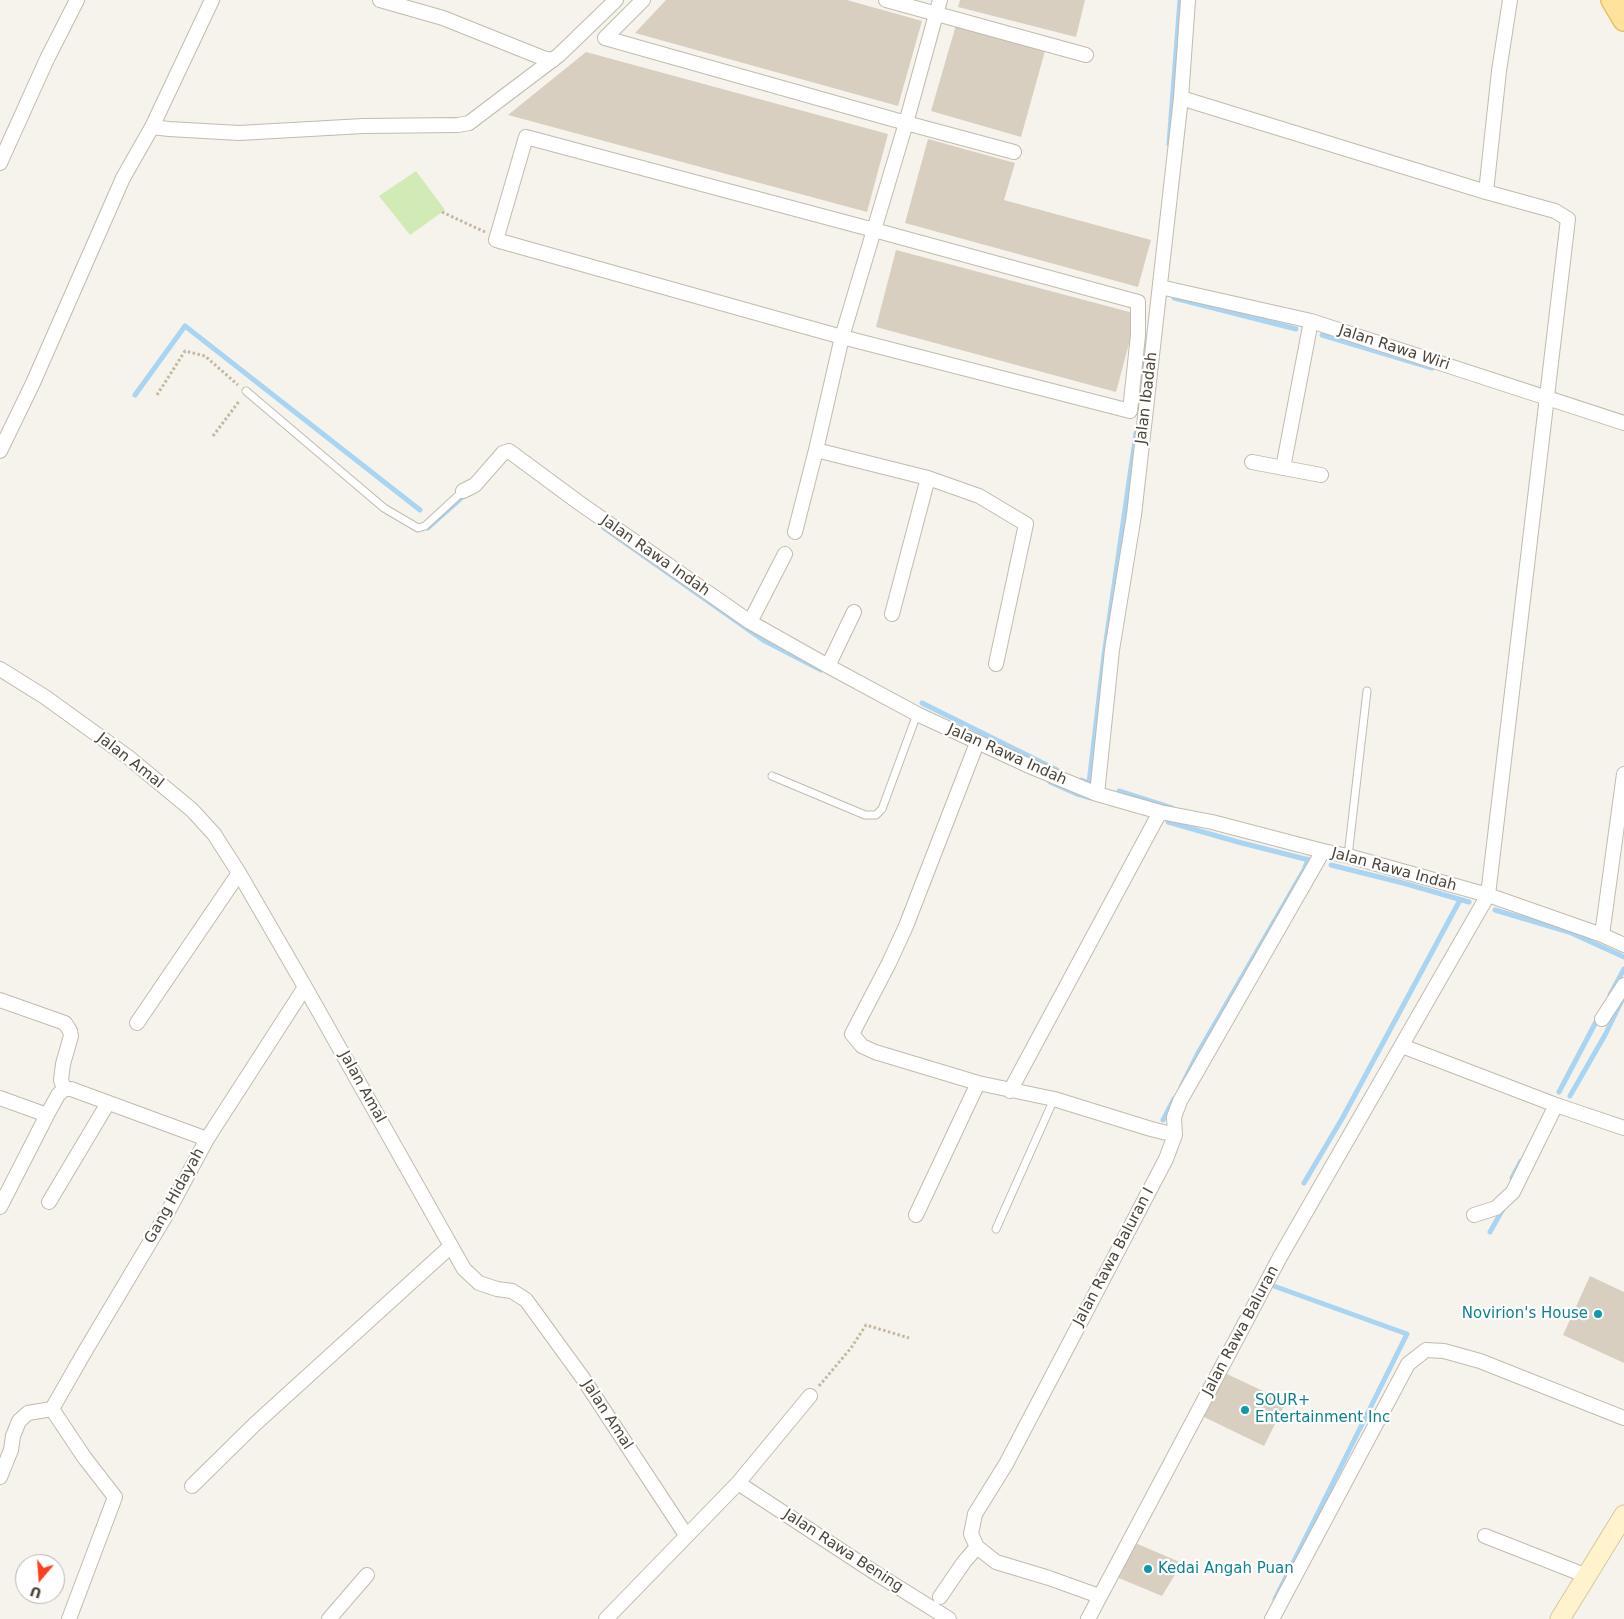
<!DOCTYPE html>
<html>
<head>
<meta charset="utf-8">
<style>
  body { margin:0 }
  #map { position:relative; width:1624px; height:1619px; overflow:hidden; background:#f6f3ec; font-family:"DejaVu Sans",sans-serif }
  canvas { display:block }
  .north { position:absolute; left:15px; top:1554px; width:50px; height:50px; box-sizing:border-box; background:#fff; border:1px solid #b7b4b0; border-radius:50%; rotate:198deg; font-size:14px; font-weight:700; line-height:20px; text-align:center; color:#4b4439 }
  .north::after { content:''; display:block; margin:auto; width:18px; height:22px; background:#fc3f1d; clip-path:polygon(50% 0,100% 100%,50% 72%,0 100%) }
</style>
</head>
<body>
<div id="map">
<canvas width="1624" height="1619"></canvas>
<div class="north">U</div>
</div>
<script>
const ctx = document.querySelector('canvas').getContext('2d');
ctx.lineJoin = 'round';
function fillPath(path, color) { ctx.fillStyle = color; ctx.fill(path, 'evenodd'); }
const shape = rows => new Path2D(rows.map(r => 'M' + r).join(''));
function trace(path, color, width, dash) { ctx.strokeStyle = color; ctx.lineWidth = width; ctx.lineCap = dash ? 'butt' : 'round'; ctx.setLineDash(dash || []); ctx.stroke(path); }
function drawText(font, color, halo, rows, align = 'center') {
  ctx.font = font + ' "DejaVu Sans",sans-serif'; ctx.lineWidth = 4.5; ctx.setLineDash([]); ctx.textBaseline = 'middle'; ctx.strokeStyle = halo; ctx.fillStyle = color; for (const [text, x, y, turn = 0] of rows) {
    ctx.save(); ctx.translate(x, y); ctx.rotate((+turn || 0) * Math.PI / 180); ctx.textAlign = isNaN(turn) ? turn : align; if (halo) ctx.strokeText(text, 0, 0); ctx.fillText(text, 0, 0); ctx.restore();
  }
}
fillPath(shape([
  [416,171,445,210,410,235,379,196]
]), '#d2eab5');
trace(shape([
  [1169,144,1180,0],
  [1174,298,1296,329],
  [1322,335,1432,368],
  [135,395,185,326,420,510],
  [428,528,466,494],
  [604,528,763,640,821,670],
  [922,703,1057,770],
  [1081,780,1089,783,1104,655,1136,433],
  [1050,782,1077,794,1091,798],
  [1119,791,1172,808],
  [1168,822,1238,842,1309,860],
  [1331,865,1403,883,1469,902],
  [1495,910,1569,932,1624,957],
  [1610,995,1624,969],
  [1181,1087,1198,1053,1304,870,1308,859],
  [1559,1092,1598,1018],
  [1570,1096,1605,1035,1623,998],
  [1163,1120,1174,1099],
  [1512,1178,1521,1161],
  [1304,1183,1343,1117,1460,900],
  [1490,1232,1503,1209],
  [1271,1285,1407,1334,1275,1599]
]), '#a9d4f2', 5);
fillPath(shape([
  [666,0,847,0,922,21,898,106,635,33],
  [960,0,1085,0,1076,37,958,7],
  [956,25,1045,51,1021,137,931,111],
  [586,52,888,134,867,212,508,115],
  [928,139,1015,163,1004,200,1151,240,1138,287,905,223],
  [896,250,1137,314,1116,392,876,327],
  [1590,1276,1624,1292,1624,1363,1563,1335],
  [1225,1373,1286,1402,1264,1446,1204,1417],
  [1133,1542,1182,1563,1162,1596,1114,1576]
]), '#d8cfc1');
const lane = shape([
  [246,391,384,508,418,528,425,526,463,491],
  [772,776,865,815,876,815,882,809,917,714],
  [1348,856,1367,691],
  [996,1229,1054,1099]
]);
const street = shape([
  [380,0,443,18,543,58,553,60],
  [643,0,605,38,906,123,842,337,816,450,795,532],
  [886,0,1086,55],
  [940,0,906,123,1014,152],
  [152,127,169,129,239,133,363,126,458,125,469,123,559,55,616,0],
  [526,137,874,230,1138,302,1138,335,1130,411,842,337,496,240,526,137],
  [0,163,47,59,77,0],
  [1486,192,1499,71,1510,0],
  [1160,287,1311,321,1624,423],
  [816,450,928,478,979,496,1026,524,996,664],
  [0,451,33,383,123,178,152,127,212,0],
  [1252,462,1321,475],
  [1283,468,1311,321],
  [463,491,475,485,503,453,509,451,578,502,750,622,828,666,917,714,1027,765,1097,794,1160,812,1212,822,1323,851,1348,856,1488,895,1602,935,1624,945],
  [892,614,928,478],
  [750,622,785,554],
  [828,666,854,612],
  [0,669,45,697,128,757,192,810,214,834,239,873,305,987,464,1269,479,1283,497,1289,512,1291,526,1300,582,1377,686,1535],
  [977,743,906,926,889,963,852,1034,862,1046,875,1052,978,1083,1054,1099,1151,1129,1175,1135],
  [1097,794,1112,650,1134,515,1181,98,1188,0],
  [1602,935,1624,774],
  [0,1000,65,1023,70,1031,71,1036,63,1064,61,1080,64,1089],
  [1602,1019,1624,985],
  [137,1023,239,873],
  [1402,1046,1556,1105,1624,1128],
  [1010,1091,1160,812],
  [0,1098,47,1115,58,1095,64,1089,71,1089,207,1139],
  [49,1202,108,1103],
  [0,1207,47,1115],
  [916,1215,978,1083],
  [1474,1215,1496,1208,1513,1192,1556,1105],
  [52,1409,84,1457,115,1497,69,1619],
  [0,1477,11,1450,13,1436,19,1421,28,1413,52,1409,84,1353,165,1217,207,1139,305,987],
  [738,1483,877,1574,949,1619],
  [192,1486,255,1424,451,1246],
  [1485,1536,1587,1576],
  [1099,1596,1049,1578,996,1562,977,1547,971,1534,975,1514,1006,1464,1166,1159,1175,1135,1174,1117,1180,1101,1323,851],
  [940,1597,964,1562,977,1547],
  [329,1619,367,1575],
  [606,1619,738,1483,810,1396],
  [1088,1619,1280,1257,1488,895,1568,219,1555,211,1486,192,1181,98],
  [1272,1619,1408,1364,1426,1350,1444,1351,1480,1361,1624,1418]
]);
const secondary = shape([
  [1560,1619,1624,1515]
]);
const primary = shape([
  [1612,0,1624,20]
]);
trace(lane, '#c2bbae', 9);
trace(street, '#c2bbae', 16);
trace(secondary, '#d6c79b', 21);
trace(primary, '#e6c16a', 24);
trace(shape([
  [442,212,485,232],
  [157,395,185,351,205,356,238,385],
  [213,436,240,400],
  [819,1386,851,1348,866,1325,909,1338]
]), '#c4b79f', 3, [2.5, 2.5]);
trace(lane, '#fff', 7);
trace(street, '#fff', 14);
trace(secondary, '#fff3cd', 19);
trace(primary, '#ffe39c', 21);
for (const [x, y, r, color] of [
  [1598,1314,5,"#0f9aa8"],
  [1245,1410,5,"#0f9aa8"],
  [1148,1569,5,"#0f9aa8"]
]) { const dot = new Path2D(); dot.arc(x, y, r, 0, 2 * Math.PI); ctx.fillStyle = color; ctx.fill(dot); trace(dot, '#fff', 2); }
drawText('15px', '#4b4439', '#fff', [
  ["Jalan Rawa Wiri",1394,348,18],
  ["Jalan Ibadah",1147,398,-83],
  ["Jalan Rawa Indah",655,556,35],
  ["Jalan Rawa Indah",1007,755,24],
  ["Jalan Amal",130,761,38],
  ["Jalan Rawa Indah",1394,870,15],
  ["Jalan Amal",362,1087,61],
  ["Gang Hidayah",175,1196,-61],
  ["Jalan Rawa Baluran I",1114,1257,-62],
  ["Jalan Rawa Baluran",1241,1331,-62],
  ["Jalan Amal",607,1415,57],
  ["Jalan Rawa Bening",843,1551,33]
]);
drawText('15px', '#0d838f', '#fff', [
  ["Novirion's House",1588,1314,"right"],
  ["SOUR+",1255,1401],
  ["Entertainment Inc",1255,1418],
  ["Kedai Angah Puan",1158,1569]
], 'left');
</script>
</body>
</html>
